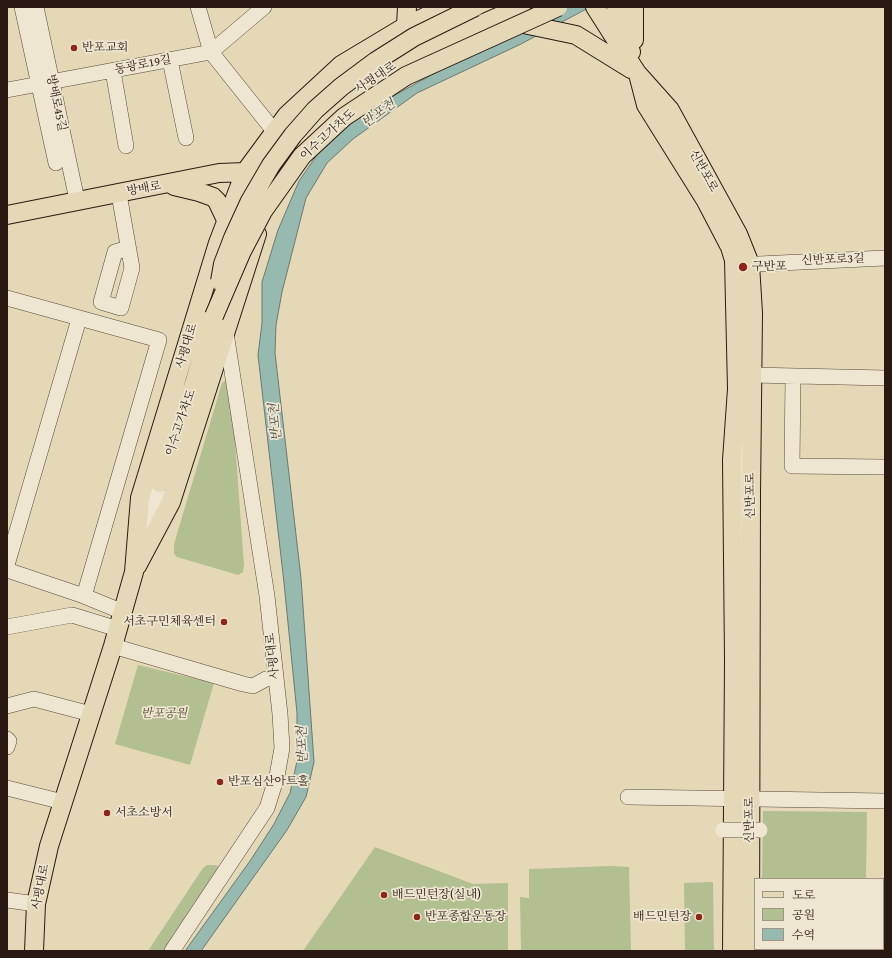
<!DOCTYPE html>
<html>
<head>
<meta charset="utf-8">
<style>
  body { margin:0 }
  #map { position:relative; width:892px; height:958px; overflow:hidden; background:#e5d8b7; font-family:"Gentium Book Plus","Noto Serif KR",serif }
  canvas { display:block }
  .frame { position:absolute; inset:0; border:8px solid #2a1913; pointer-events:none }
  .legend { position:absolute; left:754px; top:878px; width:130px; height:72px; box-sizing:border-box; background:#eee6d0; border:1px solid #a09484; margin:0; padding:5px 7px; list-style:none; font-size:12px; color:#2a1913 }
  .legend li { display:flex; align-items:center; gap:8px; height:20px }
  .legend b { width:20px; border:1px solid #a09484 }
</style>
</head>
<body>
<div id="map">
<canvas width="892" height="958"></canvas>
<div class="frame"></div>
<ul class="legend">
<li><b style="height:5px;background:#e5d8b7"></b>도로</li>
<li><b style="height:11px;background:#b2bf90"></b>공원</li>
<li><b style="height:11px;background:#96b9b0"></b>수역</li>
</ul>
</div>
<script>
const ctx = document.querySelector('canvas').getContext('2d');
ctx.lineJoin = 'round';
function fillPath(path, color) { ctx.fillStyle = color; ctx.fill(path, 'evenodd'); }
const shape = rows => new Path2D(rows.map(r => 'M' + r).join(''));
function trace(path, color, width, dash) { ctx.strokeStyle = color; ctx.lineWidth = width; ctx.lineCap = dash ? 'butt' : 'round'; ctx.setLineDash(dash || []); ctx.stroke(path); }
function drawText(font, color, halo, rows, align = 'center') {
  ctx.font = font + ' "Gentium Book Plus","Noto Serif KR",serif'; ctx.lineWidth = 3.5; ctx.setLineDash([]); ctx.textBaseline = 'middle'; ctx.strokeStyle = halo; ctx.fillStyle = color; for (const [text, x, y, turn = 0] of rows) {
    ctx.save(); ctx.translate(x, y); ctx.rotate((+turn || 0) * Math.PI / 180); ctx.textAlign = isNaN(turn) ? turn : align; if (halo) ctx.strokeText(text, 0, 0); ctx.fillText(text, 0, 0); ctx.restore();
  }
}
fillPath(shape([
  [226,381,231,387,244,565,243,572,238,575,177,557,174,554,174,544,222,383],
  [138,665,214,683,190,765,115,744],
  [763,811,867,812,866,879,762,879],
  [375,847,473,884,508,883,508,951,303,951],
  [207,865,216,865,220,868,167,951,148,951,203,868],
  [610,866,629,867,631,951,521,951,520,897,529,898,529,869],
  [713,882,714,951,685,951,684,883]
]), '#b2bf90');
const water = shape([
  [555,7,590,7,521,44,417,93,353,139,327,163,306,198,282,292,276,325,275,353,301,578,314,762,306,797,287,830,201,951,185,951,250,861,274,824,290,793,297,761,297,713,284,583,258,355,262,323,262,282,278,230,299,181,321,149,366,111,555,7]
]);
fillPath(water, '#96b9b0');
trace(water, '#6b7971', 1);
const minor = shape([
  [22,7,56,163],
  [36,7,77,200],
  [198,7,211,52,274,131],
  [170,60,186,138],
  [113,71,126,146],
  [7,90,211,52,264,7],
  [119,194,132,268,121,308,101,302,115,252,128,248],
  [738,265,885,258],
  [7,298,159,340,84,596,7,570],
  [752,375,885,378],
  [793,377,792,466,884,467],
  [141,549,160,483],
  [742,557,742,423],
  [7,565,79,319],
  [84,596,123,612],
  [7,627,72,615,118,629],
  [113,646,243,684,253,686,266,679,275,677],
  [7,706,34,699,91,714],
  [7,739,9,741,7,747],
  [7,788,63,802],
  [628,797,885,801],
  [7,900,36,904],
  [172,951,267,808,277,776,282,748,280,714,267,596,226,333]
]);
const major = shape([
  [595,7,637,73,670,110,738,234,750,264,753,313,751,494,750,951],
  [616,7,631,52],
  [634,7,634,40],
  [514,22,576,35,631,69],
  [406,26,407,7],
  [639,78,646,105,706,201,730,247,734,260,737,389,732,460,734,660,732,951],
  [284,172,297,147,336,106,374,77,410,55,521,7],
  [174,186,199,192,213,197,217,201,226,220],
  [7,215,219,173,245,172,254,173],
  [160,483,194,384,214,316],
  [137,566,171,502,257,234],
  [34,951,36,904,49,846,113,646,134,572,140,498,218,243,245,172,287,115,341,65,406,26,446,7]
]);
trace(minor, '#59493c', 16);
trace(major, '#2a1913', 20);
trace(minor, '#eee6d0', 15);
trace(major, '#e5d8b7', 18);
const minorBridge = shape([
  [723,830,760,830]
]);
const majorBridge = shape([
  [220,281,223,264,233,238,250,201,271,165,293,135,315,110,341,87,376,61,414,37,475,7],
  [214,316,242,251,263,211,302,156,344,117,406,76,558,7]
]);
trace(minorBridge, '#59493c', 16, []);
trace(majorBridge, '#2a1913', 20, []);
trace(minorBridge, '#eee6d0', 15);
trace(majorBridge, '#e5d8b7', 18);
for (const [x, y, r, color] of [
  [74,48,4,"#8f2418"],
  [743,267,5,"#8f2418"],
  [224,622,4,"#8f2418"],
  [220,782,4,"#8f2418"],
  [107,813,4,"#8f2418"],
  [384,895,4,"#8f2418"],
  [417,917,4,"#8f2418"],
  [699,917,4,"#8f2418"]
]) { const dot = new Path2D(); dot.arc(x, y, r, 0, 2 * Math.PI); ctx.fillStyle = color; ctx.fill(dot); trace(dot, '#eee6d0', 1.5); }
drawText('12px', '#2a1913', '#eee6d0', [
  ["반포교회",82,48],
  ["구반포",752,267],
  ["서초구민체육센터",216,622,"right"],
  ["반포심산아트홀",228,782],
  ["서초소방서",115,813],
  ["배드민턴장(실내)",392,895],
  ["반포종합운동장",425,917],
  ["배드민턴장",691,917,"right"]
], 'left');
drawText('12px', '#2a1913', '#eee6d0', [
  ["동광로19길",143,65,-11],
  ["사평대로",376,78,-34],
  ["방배로45길",56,103,78],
  ["이수고가차도",328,135,-42],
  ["신반포로",703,171,61],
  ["방배로",144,189,-10],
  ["신반포로3길",833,260,-2],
  ["사평대로",187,346,-73],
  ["이수고가차도",181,423,-71],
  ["신반포로",751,496,-90],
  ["사평대로",273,656,-96],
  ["신반포로",750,820,-90],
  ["사평대로",41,887,-79]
]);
drawText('italic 12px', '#534b38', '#eee6d0', [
  ["반포공원",164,714]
]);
drawText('italic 13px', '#4a4942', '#eee6d0', [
  ["반포천",379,114,-37],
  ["반포천",276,422,-95],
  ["반포천",303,745,-92]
]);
</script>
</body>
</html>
